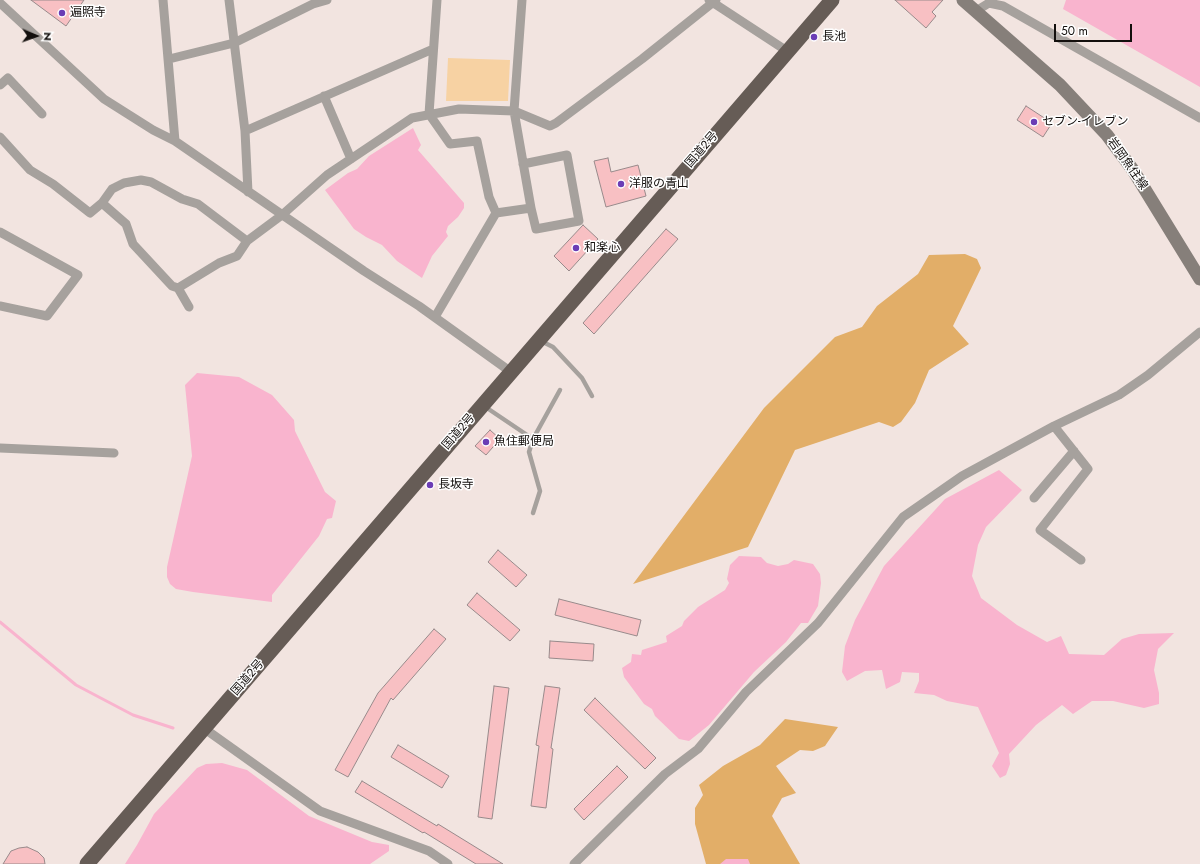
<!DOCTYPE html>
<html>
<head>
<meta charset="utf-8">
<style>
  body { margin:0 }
  #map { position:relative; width:1200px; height:864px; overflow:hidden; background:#f2e4e0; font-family:Jost,sans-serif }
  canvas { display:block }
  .north { position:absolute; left:16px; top:16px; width:40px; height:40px; -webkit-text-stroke:3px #fff; paint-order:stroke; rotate:92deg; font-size:11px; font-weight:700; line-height:16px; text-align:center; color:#130f0d }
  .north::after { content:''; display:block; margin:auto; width:14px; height:18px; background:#130f0d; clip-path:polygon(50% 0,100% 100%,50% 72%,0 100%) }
  .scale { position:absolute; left:1054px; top:24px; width:78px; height:18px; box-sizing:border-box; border:2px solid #130f0d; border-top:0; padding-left:5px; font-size:12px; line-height:14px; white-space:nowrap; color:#130f0d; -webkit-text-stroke:3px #fff; paint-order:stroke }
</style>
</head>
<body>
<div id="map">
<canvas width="1200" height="864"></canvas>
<div class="north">N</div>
<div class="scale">50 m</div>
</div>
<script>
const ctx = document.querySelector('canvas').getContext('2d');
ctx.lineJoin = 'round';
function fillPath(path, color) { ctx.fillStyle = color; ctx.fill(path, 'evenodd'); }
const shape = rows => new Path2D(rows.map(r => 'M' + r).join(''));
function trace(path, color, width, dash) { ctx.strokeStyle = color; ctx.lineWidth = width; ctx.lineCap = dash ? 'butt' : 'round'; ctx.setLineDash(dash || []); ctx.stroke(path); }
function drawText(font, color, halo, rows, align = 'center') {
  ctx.font = font + ' Jost,"Noto Sans JP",sans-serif'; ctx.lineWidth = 3; ctx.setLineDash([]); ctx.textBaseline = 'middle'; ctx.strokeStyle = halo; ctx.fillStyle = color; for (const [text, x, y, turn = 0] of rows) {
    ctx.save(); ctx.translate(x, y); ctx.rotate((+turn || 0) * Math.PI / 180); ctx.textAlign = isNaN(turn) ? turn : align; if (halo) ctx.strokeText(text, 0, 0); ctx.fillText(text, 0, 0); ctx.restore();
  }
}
fillPath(shape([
  [448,58,510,60,508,101,446,101]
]), '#f7d2a3');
fillPath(shape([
  [965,254,977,259,981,268,953,326,969,344,929,370,915,403,901,422,893,427,879,422,795,450,748,547,633,584,764,408,835,337,862,327,877,306,918,274,929,255],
  [785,719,838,727,825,746,813,751,800,750,776,766,796,793,782,798,772,816,800,864,706,864,695,824,695,808,703,795,699,785,723,766,760,745]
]), '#e2ae68');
fillPath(shape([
  [1066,0,1200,0,1200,87,1063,9],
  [413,128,421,145,418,150,464,203,464,208,458,217,448,226,446,232,448,236,432,256,422,278,397,261,382,245,366,237,354,229,325,190,348,173,357,169,369,156],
  [197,373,239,377,272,395,294,420,295,431,325,492,336,501,332,518,327,519,319,536,272,595,272,602,193,592,176,589,170,584,167,577,167,567,192,456,185,385],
  [999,470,1022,490,986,527,978,545,972,576,981,598,1017,625,1047,642,1061,636,1069,654,1104,655,1122,639,1139,634,1174,633,1158,649,1154,670,1159,693,1159,704,1144,708,1113,701,1092,701,1073,714,1062,705,1036,725,1009,754,1010,764,1006,775,1000,778,992,766,999,753,978,707,947,701,934,695,914,693,919,681,919,673,902,672,900,682,886,689,882,670,865,671,847,681,842,672,845,646,855,620,884,566,945,499],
  [739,556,761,557,767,563,778,566,788,564,794,560,813,564,820,574,821,583,818,606,808,623,801,623,786,642,754,672,709,725,689,741,679,739,655,716,652,709,644,704,624,677,622,668,631,662,632,654,641,655,642,650,667,642,666,636,682,626,684,621,698,607,725,590,729,583,727,579,730,565],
  [222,763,247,770,309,816,372,842,389,845,389,851,370,864,125,864,137,845,154,814,197,768,206,764],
  [726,859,748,859,750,864,720,864]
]), '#f9b4ce');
trace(shape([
  [0,622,76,685,133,715,173,728]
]), '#f9b4ce', 3);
const building = shape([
  [31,0,84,0,66,26,31,0],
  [895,0,943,0,932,12,936,16,926,28,895,0],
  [1026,106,1052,123,1043,137,1017,120,1026,106],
  [608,158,611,172,638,165,646,196,606,207,594,161,608,158],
  [583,225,598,239,569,271,554,256,583,225],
  [666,229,678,239,594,334,583,323,666,229],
  [490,430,500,439,486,455,475,446,490,430],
  [498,550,527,575,516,587,488,562,498,550],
  [477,593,520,630,510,641,467,605,477,593],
  [559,599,641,620,637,636,555,615,559,599],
  [434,629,446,639,393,700,391,698,348,777,335,770,378,693,434,629],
  [550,641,594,644,593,661,549,658,550,641],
  [494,686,509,688,492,819,478,817,494,686],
  [545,686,560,688,551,748,553,749,546,808,531,806,539,746,536,745,545,686],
  [595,698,656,758,645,769,584,710,595,698],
  [398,745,449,776,442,788,391,757,398,745],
  [617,766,628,777,584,820,574,809,617,766],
  [362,781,437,826,438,824,503,864,476,864,424,832,423,833,355,792,362,781],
  [27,847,38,852,44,858,45,864,3,864,11,851,19,848,27,847]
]);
fillPath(building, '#f8c0c3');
trace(building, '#988a8b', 1);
trace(shape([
  [541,341,553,347,582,378,592,396],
  [484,406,533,439],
  [533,513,540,491,529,452,533,439,560,390]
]), '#a6a19d', 4.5);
trace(shape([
  [163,0,175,141],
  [229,0,245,131,248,192],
  [437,0,429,114,450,144,477,141,489,197,496,213],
  [709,0,787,51],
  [0,3,104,99,153,130,175,141,364,271,419,306,511,372],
  [976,11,989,3,1003,6,1200,118],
  [169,59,234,43,313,4,327,0],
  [0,85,8,78,42,114],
  [324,96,351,159],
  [245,131,433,49],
  [0,137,30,170,53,184,90,213,102,203,112,189,124,183,141,180,151,182,182,199,198,204,247,241],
  [523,164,567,155,579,221,536,229,531,208],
  [102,203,126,224,133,244,172,286,178,288],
  [0,232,78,275,47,316,0,306],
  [189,307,178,288,219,263,237,256,247,241,282,215,327,175,412,118,459,109,514,111,550,126,556,123,642,59,716,0],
  [435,317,496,213,531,208,514,111,522,0],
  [1054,426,1088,469,1040,530,1081,560],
  [0,448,114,453],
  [1034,498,1074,451],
  [205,729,320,811,429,851,448,864],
  [574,864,665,774,698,749,746,692,818,623,903,517,962,476,1054,426,1119,395,1148,375,1200,332]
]), '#a6a19d', 9);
trace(shape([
  [963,0,1060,85,1107,135,1133,170,1200,279]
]), '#867f7a', 13);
trace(shape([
  [87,864,832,0]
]), '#665c56', 15);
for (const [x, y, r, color] of [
  [62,13,4,"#6b3db5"],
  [814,37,4,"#6b3db5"],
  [1034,122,4,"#6b3db5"],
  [621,184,4,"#6b3db5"],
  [576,248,4,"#6b3db5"],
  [486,442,4,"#6b3db5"],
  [430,485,4,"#6b3db5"]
]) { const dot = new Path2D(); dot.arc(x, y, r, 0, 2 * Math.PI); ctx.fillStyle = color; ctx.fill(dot); trace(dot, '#fff', 1.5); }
drawText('12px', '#130f0d', '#fff', [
  ["遍照寺",70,13],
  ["長池",822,37],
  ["セブン-イレブン",1042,122],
  ["洋服の青山",629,184],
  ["和楽心",584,248],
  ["魚住郵便局",494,442],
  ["長坂寺",438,485]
], 'left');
drawText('12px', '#130f0d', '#fff', [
  ["国道2号",702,150,-49],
  ["岩岡魚住線",1127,164,55],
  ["国道2号",459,432,-49],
  ["国道2号",248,678,-49]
]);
</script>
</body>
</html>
